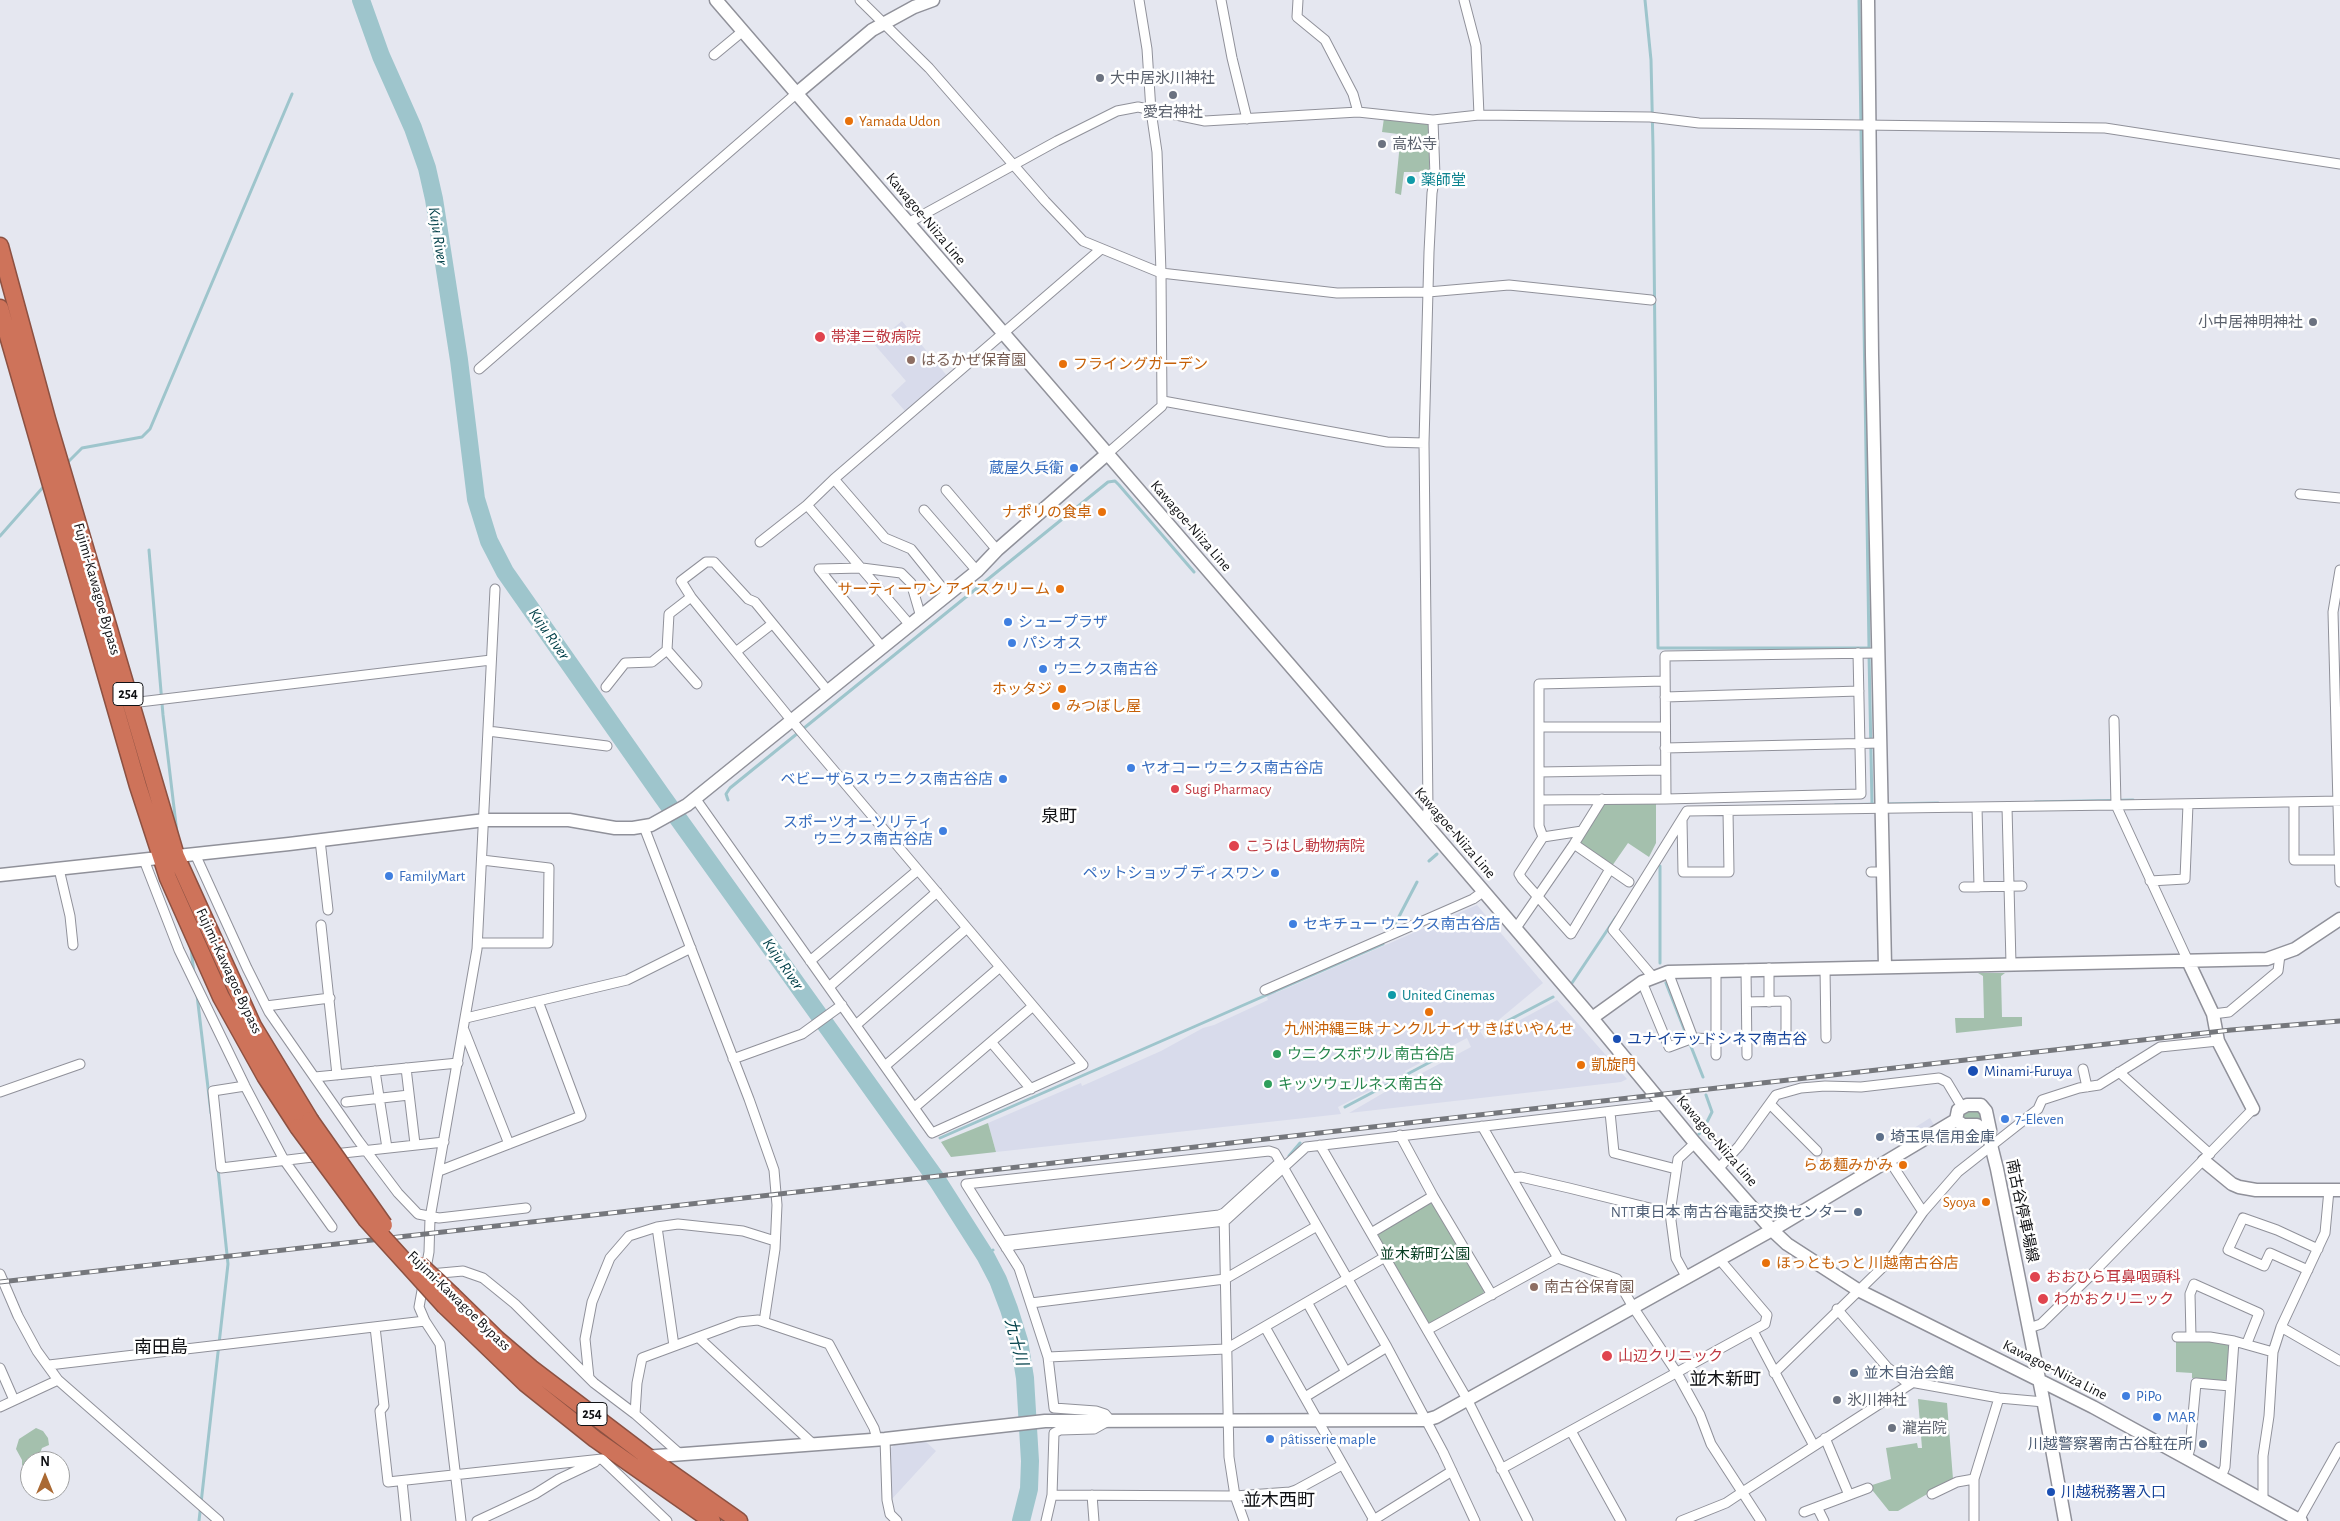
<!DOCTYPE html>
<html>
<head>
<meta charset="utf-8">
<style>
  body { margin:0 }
  #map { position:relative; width:2340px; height:1521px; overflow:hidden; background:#e5e7f0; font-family:"Alegreya Sans",sans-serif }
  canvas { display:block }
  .north { position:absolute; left:20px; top:1451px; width:50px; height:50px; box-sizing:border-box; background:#fff; border:1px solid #9fa0a1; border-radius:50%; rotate:0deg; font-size:14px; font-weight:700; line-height:20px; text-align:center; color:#101114 }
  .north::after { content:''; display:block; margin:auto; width:18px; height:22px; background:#aa6933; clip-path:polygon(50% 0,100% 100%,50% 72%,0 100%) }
</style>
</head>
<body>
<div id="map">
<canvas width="2340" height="1521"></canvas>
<div class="north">N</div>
</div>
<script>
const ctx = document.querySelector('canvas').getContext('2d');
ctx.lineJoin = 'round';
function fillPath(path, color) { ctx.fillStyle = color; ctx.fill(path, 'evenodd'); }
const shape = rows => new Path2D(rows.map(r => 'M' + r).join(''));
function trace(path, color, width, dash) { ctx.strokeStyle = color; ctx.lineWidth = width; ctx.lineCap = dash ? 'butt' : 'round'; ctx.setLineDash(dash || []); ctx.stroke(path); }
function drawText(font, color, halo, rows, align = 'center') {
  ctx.font = font + ' "Alegreya Sans","Noto Sans JP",sans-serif'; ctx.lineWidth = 5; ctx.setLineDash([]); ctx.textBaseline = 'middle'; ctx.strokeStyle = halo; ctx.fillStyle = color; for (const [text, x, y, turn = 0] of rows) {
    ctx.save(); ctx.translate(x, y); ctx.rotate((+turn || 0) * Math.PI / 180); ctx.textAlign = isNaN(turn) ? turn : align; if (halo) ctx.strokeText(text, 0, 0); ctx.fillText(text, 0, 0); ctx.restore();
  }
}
fillPath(shape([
  [902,321,948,377,909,411,905,411,891,395,906,381,874,344],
  [1477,905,1543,983,1495,1023,1480,1031,1485,1039,1557,1000,1627,1079,1621,1082,1349,1113,1385,1092,1387,1089,1382,1081,1375,1084,1373,1089,1338,1107,1341,1114,996,1152,988,1123,1081,1083,1082,1086,1161,1051,1203,1028,1214,1025,1268,1000,1266,994,1275,990,1276,993],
  [1467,1038,1471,1047,1409,1080,1405,1071],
  [1930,1118,1934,1125,1918,1134,1914,1128],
  [925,1441,936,1451,891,1500,890,1449,894,1445]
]), '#d8dbeb');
fillPath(shape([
  [1384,118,1428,123,1430,187,1425,187,1425,172,1404,172,1401,195,1395,193,1400,143,1397,142,1398,134,1382,132],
  [1608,803,1656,803,1656,843,1649,857,1628,843,1612,866,1581,846,1581,842,1604,805],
  [1978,973,2005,973,2001,976,2002,1017,2022,1017,2022,1026,1956,1033,1955,1018,1984,1018,1983,976],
  [1974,1108,1980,1113,1980,1118,1968,1121,1963,1118,1963,1114],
  [988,1123,996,1152,951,1157,941,1142],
  [1429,1203,1434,1205,1484,1291,1483,1295,1432,1324,1428,1322,1378,1237,1379,1233],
  [2209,1341,2228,1344,2231,1348,2229,1378,2224,1381,2192,1378,2192,1373,2176,1372,2176,1342],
  [1918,1399,1947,1403,1953,1479,1898,1511,1889,1511,1869,1486,1891,1479,1886,1448,1917,1443,1918,1448,1922,1448],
  [36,1428,43,1431,48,1438,49,1445,42,1448,37,1461,30,1461,28,1469,22,1465,22,1460,16,1449,19,1439]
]), '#a4c0ad');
trace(shape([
  [1645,0,1651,60,1653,147,1658,648,1869,648],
  [1859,0,1869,648],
  [65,465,82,448,142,437,150,429,292,94],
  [0,536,45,485],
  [149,550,163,715,177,833],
  [1869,654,1872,804],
  [728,800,726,794,730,788,1108,482,1115,481,1119,485,1194,572],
  [2035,802,2133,800],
  [1885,804,1938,803],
  [1835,805,1878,804],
  [1429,861,1437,854],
  [1660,866,1660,963],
  [1393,928,1417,882],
  [191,948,194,974],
  [1572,983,1616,917],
  [1666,983,1703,1077],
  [197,995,211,1113],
  [1492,1029,1553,997],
  [1345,1107,1453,1050],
  [1699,1134,1704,1128,1712,1112,1706,1095],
  [940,1138,1383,944],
  [1289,1156,1300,1143],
  [985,1255,993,1250],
  [199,1521,228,1264,218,1169]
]), '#9ec5cc', 3);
trace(shape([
  [361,0,381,56,413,128,427,168,434,199,459,360,476,499,489,541,505,572,662,796,937,1180,986,1257,998,1280,1009,1309,1019,1341,1025,1378,1030,1461,1029,1489,1021,1521]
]), '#9ec5cc', 18);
const street = shape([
  [860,0,929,68,1045,201,1083,241,1161,273,1162,406,1107,454],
  [1139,0,1147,49,1151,111,1157,152,1161,273,1337,293,1428,292,1509,285,1651,300],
  [1221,0,1232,58,1247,119],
  [1298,0,1297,17,1325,40,1353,94,1358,112],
  [1464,0,1476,46,1479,115],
  [714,55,743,31],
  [908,223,1057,141,1117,111,1138,107,1205,121,1358,112,1433,120,1479,115,1650,117,1699,123,2105,128,2340,164],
  [479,369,797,93],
  [1163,401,1387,442,1424,443,1428,810,1425,823],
  [1424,443,1429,252,1432,193,1435,176,1433,120],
  [834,479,1101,249],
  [946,490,997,550],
  [2300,494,2340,498],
  [807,505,910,625],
  [924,510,977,571],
  [760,542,807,505,834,479,885,538,911,549,948,595],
  [819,569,862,568,901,573,911,583,921,617],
  [819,569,882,647],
  [2340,570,2333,612,2340,882],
  [691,597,681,581,706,562,714,562,748,599,755,602,828,691],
  [737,651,772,624],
  [1665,681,1539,684,1539,800,1666,799,1861,794,1858,653],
  [606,687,625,663,652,662,667,650],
  [1665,697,1859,691],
  [131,703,491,660],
  [2114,720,2116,805,2340,801],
  [1539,727,1665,727],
  [488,731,607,746],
  [1665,748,1880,743],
  [1539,772,1665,770],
  [695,798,932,1133,1083,1065,792,721,691,597,669,614,667,650,697,684],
  [1666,799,1665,656,1878,653],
  [1539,800,1539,826,1543,837],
  [2294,802,2294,860,2339,860],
  [1977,807,1979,887],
  [2007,807,2011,964],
  [1682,820,1683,872,1729,872,1728,811],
  [644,827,749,1099,774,1170,777,1205,775,1249,764,1322],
  [1582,831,1543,837,1519,874,1522,879,1571,934,1610,869],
  [320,840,328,910],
  [1574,844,1629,882],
  [195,854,247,968,269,1012,358,1140,398,1193,418,1214,439,1218,526,1208],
  [144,860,179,950,245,1086,284,1160,332,1227],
  [59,869,70,916,73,945],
  [1871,872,1882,872],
  [2150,881,2185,879,2188,804],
  [1964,887,2022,886],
  [321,925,337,1075],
  [1516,928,1574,844,1602,799],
  [478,943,548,943,549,868,482,860],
  [810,961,918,870],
  [1769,968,1769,1002],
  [1825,968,1826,1038],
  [1746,969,1747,1055],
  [1668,972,1693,1038],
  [1653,977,1613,930,1687,811,2116,805,2188,961],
  [1642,982,1669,1047,1693,1038,1716,1039],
  [829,987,937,892],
  [1265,990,1473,899,1484,891],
  [1747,1002,1786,1001,1786,1034],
  [266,1006,330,998],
  [2213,1014,2229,1012,2278,971,2280,955],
  [466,1018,627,980,691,948],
  [856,1025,967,928],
  [464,1030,509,1144],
  [991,1042,1031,1089],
  [1716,1055,1716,971],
  [733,1059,802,1034,842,1005],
  [885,1066,1000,967],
  [406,1068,415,1144],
  [2083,1069,2087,1087],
  [375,1071,387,1148],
  [2119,1072,2210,1154],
  [315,1077,458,1063],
  [245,1086,213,1091,221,1168,321,1156],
  [0,1092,80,1064],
  [346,1102,409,1095],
  [1770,1104,1817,1151],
  [915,1107,1033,1006],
  [1610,1112,1614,1153,1676,1169],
  [1482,1126,1558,1258,1617,1279,1633,1307,1677,1373,1700,1415,1711,1444,1761,1521],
  [1400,1135,1433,1196,1492,1295],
  [1320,1145,1467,1399,1528,1521],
  [334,1154,444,1142],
  [1889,1160,1923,1212],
  [1718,1169,1739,1146,1776,1095,1801,1088,1825,1086,1861,1087,1939,1078,1947,1082,1962,1107],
  [439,1171,581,1116,538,1001],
  [1512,1178,1521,1177,1569,1188,1670,1213],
  [1224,1213,1229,1457,1235,1496,1244,1521],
  [657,1227,674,1346],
  [1371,1233,1433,1196],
  [1002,1241,1219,1215,1224,1213,1280,1162],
  [1006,1248,1013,1245,1225,1221,1306,1147,1664,1105],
  [2308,1270,2270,1253,2264,1266,2228,1250,2243,1218,2277,1230,2318,1249],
  [0,1274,18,1316,37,1351,58,1380,219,1521],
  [430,1274,463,1271,483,1278,515,1304,594,1383,635,1414,680,1454],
  [1687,1278,1676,1258,1670,1213,1678,1159,1695,1143],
  [1307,1302,1346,1372],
  [1031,1303,1225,1279,1317,1226],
  [1837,1309,1887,1367,1905,1381,1999,1398,2044,1402],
  [375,1327,384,1406,380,1411,388,1482,602,1459,667,1521],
  [1265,1327,1374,1520],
  [2281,1327,2340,1361],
  [2029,1328,2041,1324,2089,1277,2253,1109],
  [1427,1330,1558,1258],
  [1753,1331,1814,1446],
  [698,1337,813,1444],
  [2177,1337,2210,1337,2234,1341,2273,1352],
  [2191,1337,2190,1294,2194,1284,2259,1313,2247,1343],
  [1048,1357,1226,1349,1385,1257],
  [49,1365,425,1321],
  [0,1368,14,1400],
  [1774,1373,1889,1261,1923,1212,1958,1172,2038,1109,2042,1100,2079,1088,2099,1085,2160,1047,2218,1041],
  [589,1378,585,1339,592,1302,610,1258,629,1236,657,1227,678,1224,743,1231,775,1241],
  [1305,1397,1387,1347],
  [0,1407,58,1380],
  [635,1414,637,1383,642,1358,739,1322,758,1320,829,1344,874,1428,877,1439],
  [1571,1431,1621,1521],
  [1825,1438,1849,1495],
  [885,1439,887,1500,890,1514,897,1521],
  [2187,1459,2190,1448,2196,1383,2230,1386],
  [1501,1469,1765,1324,1767,1315,1720,1260],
  [2221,1477,2225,1467,2234,1341],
  [402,1481,406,1521],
  [1932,1494,1957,1482,1974,1479],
  [1052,1495,1235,1496,1290,1492,1296,1490,1342,1465],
  [1092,1495,1094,1521],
  [2263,1500,2263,1456,2269,1416,2273,1352,2281,1327,2325,1233,2329,1190],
  [1817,1507,1824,1521],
  [1804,1512,1868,1488],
  [2299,1520,2340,1447],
  [461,1521,440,1344,425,1321,419,1307,429,1252,430,1218,477,949,495,589],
  [477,1521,535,1494,559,1479,595,1462],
  [1046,1521,1052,1495,1054,1433,1060,1430,1094,1429,1110,1420,1105,1414,1096,1411,1054,1408,1048,1357,1019,1268,966,1184,1269,1151,1275,1153,1387,1347,1443,1452,1475,1521],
  [1372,1521,1452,1471],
  [1681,1521,1726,1503,1741,1493,1912,1383],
  [1974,1521,1974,1479,1999,1398]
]);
const secondary = shape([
  [716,0,1313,692,1586,1011,1695,1143,1772,1230,1787,1244,1858,1290,2093,1407,2301,1521],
  [1868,0,1872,355,1885,966],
  [797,93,872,30,914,7,933,0],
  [0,875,289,844,485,820,569,820,615,828,633,828,651,825,687,805,910,625,977,571,997,550,1107,454],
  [2188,961,2213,1014,2218,1041,2253,1109],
  [1592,1018,1642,982,1668,972,2267,959,2295,949,2340,919],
  [1956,1120,1958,1110,1967,1105,1981,1105,1986,1111,1990,1130,1989,1137,1997,1169,2043,1399,2065,1521],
  [1956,1120,1963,1125,1977,1125,1989,1137],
  [2204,1161,2232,1184,2239,1187,2256,1190,2340,1190],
  [644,1457,885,1439,1045,1421,1426,1420,1436,1417,1772,1230,1956,1120]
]);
const highway = shape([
  [0,246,47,419,176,856,253,1026,310,1120],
  [0,308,138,786,168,878,221,997,265,1076,298,1127],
  [453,1296,497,1339,531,1368,648,1457,739,1521],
  [445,1306,525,1383,595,1439,712,1521]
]);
trace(street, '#90919a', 11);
trace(secondary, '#90919a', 15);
trace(highway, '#8c5142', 19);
trace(street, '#fff', 9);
trace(secondary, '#fff', 12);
trace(highway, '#ce735a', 16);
const rail = shape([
  [0,1282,2231,1030,2340,1021]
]);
trace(rail, '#75777c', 5);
trace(rail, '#fff', 3, [9]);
const highwayBridge = shape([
  [310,1120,384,1225],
  [298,1127,366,1219,445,1306],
  [420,1265,453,1296]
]);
trace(highwayBridge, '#8c5142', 19, []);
trace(highwayBridge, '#ce735a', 16);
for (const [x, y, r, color] of [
  [1100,78,5,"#6b7280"],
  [1173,95,5,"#6b7280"],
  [849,121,5,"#e8710a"],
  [1382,144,5,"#6b7280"],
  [1411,180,5,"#0f9aa8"],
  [2313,322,5,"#6b7280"],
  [820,337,6,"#e0444e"],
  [911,360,5,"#8d6e63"],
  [1063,364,5,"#e8710a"],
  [1074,468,5,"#3f7fe0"],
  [1102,512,5,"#e8710a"],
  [1060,589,5,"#e8710a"],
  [1008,622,5,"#3f7fe0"],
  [1012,643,5,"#3f7fe0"],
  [1043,669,5,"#3f7fe0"],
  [1062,689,5,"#e8710a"],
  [1056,706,5,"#e8710a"],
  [1131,768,5,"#3f7fe0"],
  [1003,779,5,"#3f7fe0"],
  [1175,789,5,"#e0444e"],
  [943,831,5,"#3f7fe0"],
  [1234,846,6,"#e0444e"],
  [1275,873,5,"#3f7fe0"],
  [389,876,5,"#3f7fe0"],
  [1293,924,5,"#3f7fe0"],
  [1392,995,5,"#0f9aa8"],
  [1429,1012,5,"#e8710a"],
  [1617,1039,5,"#1a4fb4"],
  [1277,1054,5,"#2e9e5b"],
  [1581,1065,5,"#e8710a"],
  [1973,1071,6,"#1a4fb4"],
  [1268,1084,5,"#2e9e5b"],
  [2005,1119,5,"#3f7fe0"],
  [1880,1137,5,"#5c6f8a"],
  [1903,1165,5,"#e8710a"],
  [1986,1202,5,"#e8710a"],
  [1858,1212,5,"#5c6f8a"],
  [1766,1263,5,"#e8710a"],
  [2035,1277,6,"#e0444e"],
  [1534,1287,5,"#8d6e63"],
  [2043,1299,6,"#e0444e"],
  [1607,1356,6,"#e0444e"],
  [1854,1373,5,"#5c6f8a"],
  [2126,1396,5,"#3f7fe0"],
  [1837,1400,5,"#6b7280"],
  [2157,1417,5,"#3f7fe0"],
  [1892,1428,5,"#6b7280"],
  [1270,1439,5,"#3f7fe0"],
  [2203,1444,5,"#5c6f8a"],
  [2051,1492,5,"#1a4fb4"]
]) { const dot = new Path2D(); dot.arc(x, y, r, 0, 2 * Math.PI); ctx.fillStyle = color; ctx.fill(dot); trace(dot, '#fff', 2); }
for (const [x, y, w] of [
  [128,694,30],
  [592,1414,30]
]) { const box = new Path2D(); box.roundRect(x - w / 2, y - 11.5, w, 23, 4); ctx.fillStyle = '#fff'; ctx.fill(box); trace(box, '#101114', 1); }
drawText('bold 14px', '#101114', null, [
  ["254",128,694],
  ["254",592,1414]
]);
drawText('15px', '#5b616d', '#fff', [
  ["大中居氷川神社",1110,78],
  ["愛宕神社",1173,112,"center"],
  ["高松寺",1392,144],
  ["小中居神明神社",2303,322,"right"],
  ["氷川神社",1847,1400],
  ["瀧岩院",1902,1428]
], 'left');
drawText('15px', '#c56008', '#fff', [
  ["Yamada Udon",859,121],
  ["フライングガーデン",1073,364],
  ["ナポリの食卓",1092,512,"right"],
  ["サーティーワン アイスクリーム",1050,589,"right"],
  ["ホッタジ",1052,689,"right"],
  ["みつぼし屋",1066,706],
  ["九州沖縄三昧 ナンクルナイサ きばいやんせ",1429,1029,"center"],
  ["凱旋門",1591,1065],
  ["らあ麺みかみ",1893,1165,"right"],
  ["Syoya",1976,1202,"right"],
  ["ほっともっと 川越南古谷店",1776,1263]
], 'left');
drawText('15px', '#0d838f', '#fff', [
  ["薬師堂",1421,180],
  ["United Cinemas",1402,995]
], 'left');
drawText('15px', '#101114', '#fff', [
  ["Kawagoe-Niiza Line",926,219,50],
  ["Kawagoe-Niiza Line",1191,526,49],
  ["Fujimi-Kawagoe Bypass",97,589,74],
  ["Kawagoe-Niiza Line",1455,833,49],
  ["Fujimi-Kawagoe Bypass",229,971,65],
  ["Kawagoe-Niiza Line",1717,1141,49],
  ["南古谷停車場線",2022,1211,78],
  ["Fujimi-Kawagoe Bypass",459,1301,44],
  ["Kawagoe-Niiza Line",2055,1370,27]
]);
drawText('15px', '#be3a42', '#fff', [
  ["帯津三敬病院",831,337],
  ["Sugi Pharmacy",1185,789],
  ["こうはし動物病院",1245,846],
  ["おおひら耳鼻咽頭科",2046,1277],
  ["わかおクリニック",2054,1299],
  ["山辺クリニック",1618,1356]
], 'left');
drawText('15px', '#785e54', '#fff', [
  ["はるかぜ保育園",921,360],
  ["南古谷保育園",1544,1287]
], 'left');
drawText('15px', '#366cbe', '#fff', [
  ["蔵屋久兵衛",1064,468,"right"],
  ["シュープラザ",1018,622],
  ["パシオス",1022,643],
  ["ウニクス南古谷",1053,669],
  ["ヤオコー ウニクス南古谷店",1141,768],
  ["ベビーザらス ウニクス南古谷店",993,779,"right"],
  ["スポーツオーソリティ",933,822,"right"],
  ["ウニクス南古谷店",933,839,"right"],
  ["ペットショップ ディスワン",1265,873,"right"],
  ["FamilyMart",399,876],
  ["セキチュー ウニクス南古谷店",1303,924],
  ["7-Eleven",2015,1119],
  ["PiPo",2136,1396],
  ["MAR",2167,1417],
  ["pâtisserie maple",1280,1439]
], 'left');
drawText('15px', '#164399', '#fff', [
  ["ユナイテッドシネマ南古谷",1627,1039],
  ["Minami-Furuya",1984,1071],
  ["川越税務署入口",2061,1492]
], 'left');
drawText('15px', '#27864d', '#fff', [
  ["ウニクスボウル 南古谷店",1287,1054],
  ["キッツウェルネス南古谷",1278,1084]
], 'left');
drawText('15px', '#4e5e75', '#fff', [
  ["埼玉県信用金庫",1890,1137],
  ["NTT東日本 南古谷電話交換センター",1848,1212,"right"],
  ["並木自治会館",1864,1373],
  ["川越警察署南古谷駐在所",2193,1444,"right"]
], 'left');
drawText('15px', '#063d21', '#fff', [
  ["並木新町公園",1425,1254]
]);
drawText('italic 16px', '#03414a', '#fff', [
  ["Kuju River",438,236,81],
  ["Kuju River",549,634,55],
  ["Kuju River",783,964,55],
  ["九十川",1016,1342,75]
]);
drawText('18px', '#101114', '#fff', [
  ["泉町",1059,817],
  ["南田島",161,1348],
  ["並木新町",1725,1380],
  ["並木西町",1279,1501]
]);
</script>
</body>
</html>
